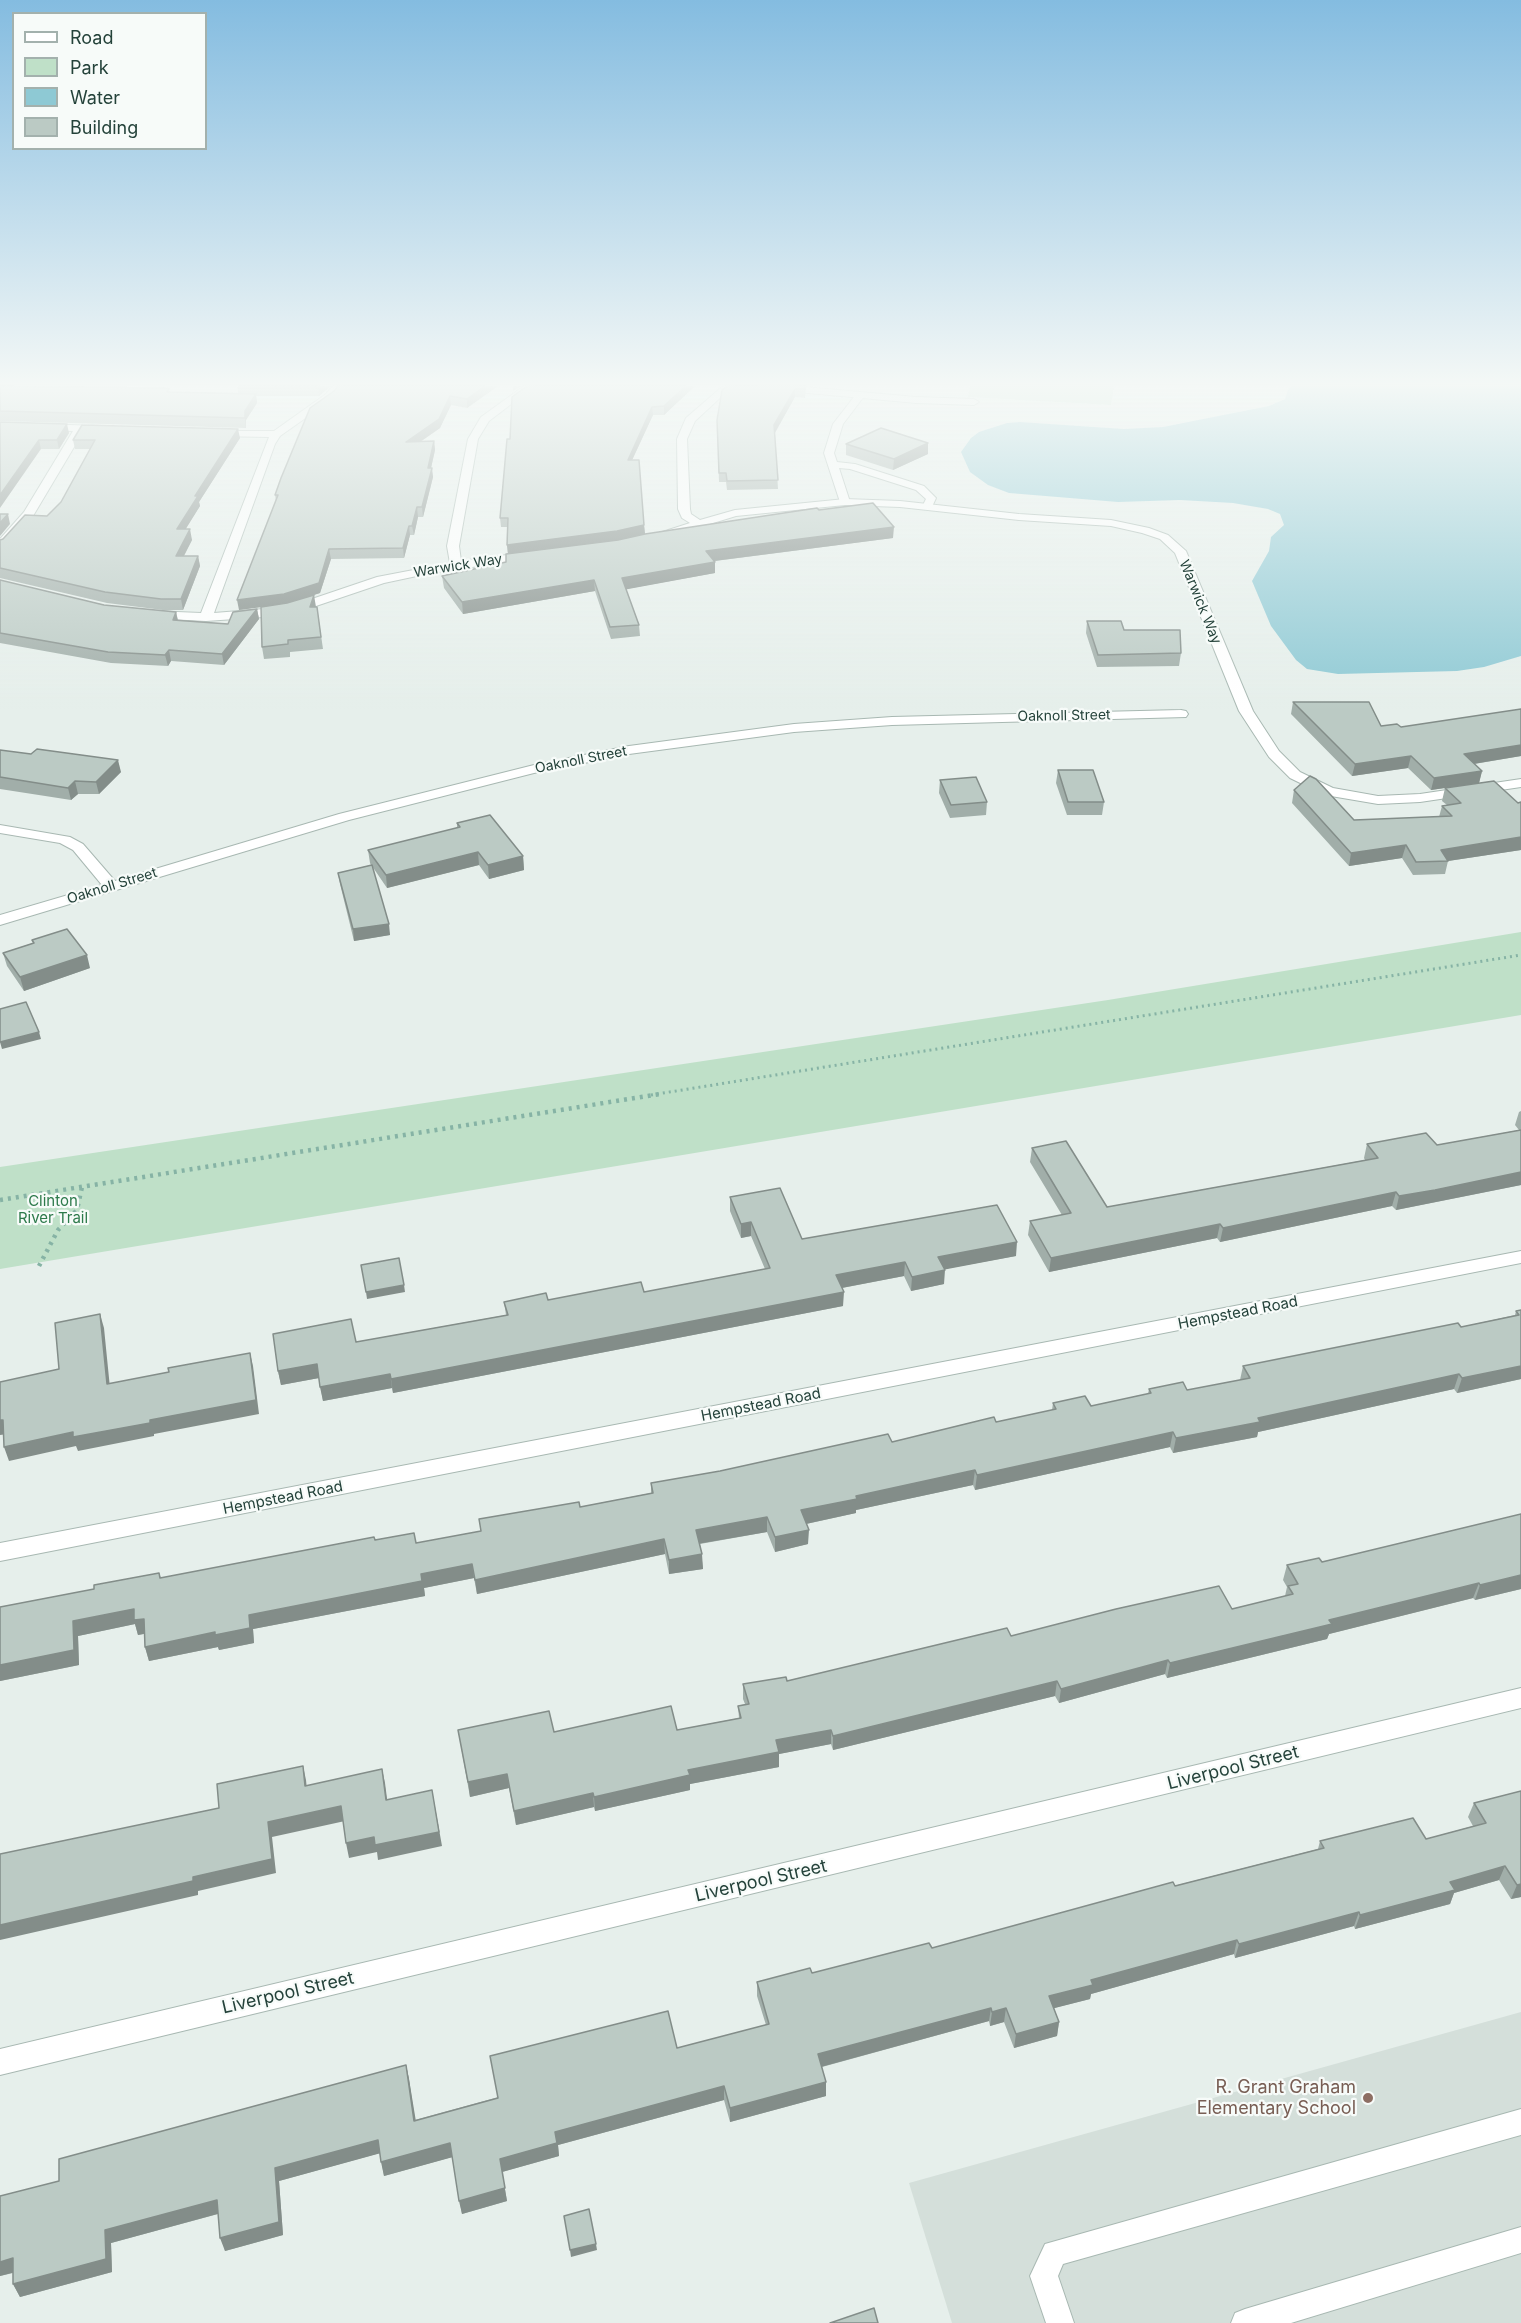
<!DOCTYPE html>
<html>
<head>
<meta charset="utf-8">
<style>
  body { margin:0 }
  #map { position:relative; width:1521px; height:2323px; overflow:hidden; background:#e6efeb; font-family:Inter,sans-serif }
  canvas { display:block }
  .legend { position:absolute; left:12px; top:12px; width:195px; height:138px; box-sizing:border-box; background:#f7fbf9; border:2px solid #a3b1ad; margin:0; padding:8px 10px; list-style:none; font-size:18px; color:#24423a }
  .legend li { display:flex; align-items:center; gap:12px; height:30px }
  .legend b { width:30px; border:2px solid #a3b1ad }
</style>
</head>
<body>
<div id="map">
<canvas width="1521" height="2323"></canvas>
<ul class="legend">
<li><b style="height:8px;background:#fff"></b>Road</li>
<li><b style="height:16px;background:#bfe0c8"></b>Park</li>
<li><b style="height:16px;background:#8ec9d4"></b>Water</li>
<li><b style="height:16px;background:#bbcac4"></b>Building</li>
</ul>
</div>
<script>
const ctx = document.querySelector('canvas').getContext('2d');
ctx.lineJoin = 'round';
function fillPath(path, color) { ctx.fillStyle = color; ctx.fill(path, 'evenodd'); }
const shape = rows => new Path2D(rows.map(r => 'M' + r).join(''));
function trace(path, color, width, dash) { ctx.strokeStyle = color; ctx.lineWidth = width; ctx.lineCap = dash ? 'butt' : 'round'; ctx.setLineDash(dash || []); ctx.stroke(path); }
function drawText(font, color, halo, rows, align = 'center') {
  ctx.font = font + ' Inter,sans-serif'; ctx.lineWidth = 4.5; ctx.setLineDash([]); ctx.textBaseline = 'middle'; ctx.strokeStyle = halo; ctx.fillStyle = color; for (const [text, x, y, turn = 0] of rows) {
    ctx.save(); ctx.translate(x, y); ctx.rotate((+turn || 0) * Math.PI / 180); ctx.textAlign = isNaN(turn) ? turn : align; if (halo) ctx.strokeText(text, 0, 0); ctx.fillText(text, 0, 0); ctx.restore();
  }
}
fillPath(shape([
  [1521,2012,1521,2323,952,2323,909,2183]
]), '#d4dfda');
fillPath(shape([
  [970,386,1114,386,1111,405,968,397],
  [1521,932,1521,1015,0,1269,0,1167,1108,1000]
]), '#bfe0c8');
fillPath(shape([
  [1294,386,1521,386,1521,656,1484,667,1457,671,1338,674,1307,669,1296,660,1271,626,1252,581,1269,551,1271,537,1284,525,1280,514,1268,509,1233,503,1180,500,1118,502,1009,493,988,485,970,472,961,452,971,438,979,432,1007,423,1020,422,1124,429,1163,427,1269,406,1285,399,1289,388]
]), '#8ec9d4');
const lane = shape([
  [857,393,865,395,843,424,834,453,837,462,855,464,924,486,936,498,931,509,923,509,922,507,926,499,916,490,850,469,839,468,850,502,845,505,840,502,824,453,833,424,857,393],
  [1521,2109,1521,2135,1063,2264,1058,2276,1074,2323,1046,2323,1030,2276,1045,2244,1521,2109],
  [1521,2227,1521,2253,1291,2323,1231,2323,1235,2313,1245,2309,1521,2227]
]);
const street = shape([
  [333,386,343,386,334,398,280,436,275,444,214,613,264,609,306,601,377,577,450,563,447,546,468,439,481,417,524,386,535,386,489,421,478,439,459,546,461,561,530,552,536,556,534,558,431,573,384,583,313,607,264,617,206,621,149,618,147,615,149,612,153,611,201,613,269,437,215,436,210,433,211,431,274,431,326,394,333,386],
  [723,386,733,386,695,421,687,439,690,509,691,514,700,520,735,510,845,499,900,501,1019,514,1111,520,1149,528,1168,535,1186,551,1253,711,1279,751,1300,772,1333,788,1378,796,1420,794,1521,779,1521,787,1420,802,1378,804,1325,795,1290,778,1269,757,1239,711,1175,553,1160,539,1142,533,1111,526,1019,520,900,507,845,505,736,516,664,538,656,538,656,534,690,523,682,518,678,509,677,439,686,418,723,386],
  [760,386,793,386,916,397,974,399,979,402,974,405,916,403,765,389,760,386],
  [0,423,103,426,108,429,103,432,83,432,33,516,4,548,0,549,0,539,24,512,73,431,0,429,0,423],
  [1181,710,1186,711,1188,714,1186,717,892,725,794,732,629,754,534,773,349,820,0,925,0,915,102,885,73,850,60,843,0,833,0,825,70,837,83,844,115,881,339,814,534,765,629,746,794,724,892,717,1181,710],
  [1521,1251,1521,1263,0,1561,0,1543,1521,1251],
  [1521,1688,1521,1708,0,2075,0,2049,1521,1688]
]);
trace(lane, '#a8b8b2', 2);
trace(street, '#a8b8b2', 2);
trace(shape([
  [651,1095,1521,955]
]), '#86b3a5', 3, [2, 4]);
trace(shape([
  [0,1200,660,1094],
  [39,1266,58,1230,77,1210,82,1187]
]), '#86b3a5', 4.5, [3, 5]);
fillPath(lane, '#fff');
fillPath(street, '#fff');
fillPath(shape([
  [0,386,169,388,170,392,238,393,238,388,239,386,331,386,319,396,256,396,257,403,246,420,246,428,0,421],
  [338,386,498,386,467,408,451,405,440,428,420,442,434,441,435,450,431,468,433,477,423,517,418,517,414,535,410,535,404,558,331,559,320,593,294,601,317,607,323,649,290,652,290,657,264,659,262,647,265,606,239,610,276,501,275,495],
  [527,386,695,386,664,415,653,415,632,460,644,525,645,534,819,510,893,538,715,561,715,573,626,589,639,625,640,636,611,639,595,591,463,614,444,588,442,576,506,562,508,554,507,545,508,527,501,527,500,518,510,439],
  [727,386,806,386,805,398,795,397,775,433,778,489,727,490,726,482,719,482,717,420],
  [0,422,69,433,59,449,41,449],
  [240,438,199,502,200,506,185,529,192,540,184,556,198,556,200,566,183,610,163,610,107,603,0,578,0,540,47,516,61,502,90,449,75,449,73,440],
  [928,443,928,454,893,470,846,455,846,444],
  [0,580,104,605,176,612,178,620,228,624,257,609,259,619,224,665,171,661,168,666,111,663,0,643],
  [1087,621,1124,630,1181,653,1179,666,1097,667,1086,633],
  [1293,702,1381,726,1401,727,1521,756,1474,764,1482,771,1479,783,1431,790,1408,768,1352,776,1291,714],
  [0,750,121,772,99,794,78,794,71,800,0,789],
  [1058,770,1104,802,1102,815,1067,815,1056,783],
  [940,780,987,802,986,815,950,818,939,793],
  [1445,788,1518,803,1521,802,1521,850,1448,861,1445,874,1413,875,1402,858,1349,866,1292,803,1294,790,1354,820,1439,817,1442,806,1447,805,1442,801],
  [457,823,523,856,524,870,489,879,479,865,387,888,372,866,390,935,354,941,340,884,338,873,371,865,370,863,368,850,457,828],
  [32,940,90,968,24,991,7,966,3,953,33,943],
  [1521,1111,1521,1185,1396,1210,1392,1206,1220,1242,1217,1238,1049,1272,1028,1235,1030,1221,1062,1215,1030,1162,1032,1148,1107,1207,1365,1160,1364,1158,1367,1144,1437,1145,1519,1130,1515,1125,1519,1112],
  [730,1197,802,1239,1016,1256,944,1269,944,1284,911,1291,904,1276,842,1288,843,1306,393,1393,392,1388,323,1401,319,1378,281,1385,278,1371,356,1342,506,1315,504,1302,548,1300,644,1292,765,1269,751,1236,741,1238,730,1211],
  [1521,1310,1521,1379,1457,1393,1454,1389,1258,1432,1257,1437,1173,1453,1170,1447,975,1490,973,1485,856,1510,856,1513,806,1524,808,1544,775,1552,767,1532,700,1544,703,1569,669,1574,665,1554,477,1594,474,1578,424,1588,425,1596,253,1629,254,1643,219,1650,218,1647,149,1661,145,1647,144,1634,138,1635,135,1624,78,1636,79,1665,0,1681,0,1607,94,1589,159,1573,161,1578,375,1540,416,1543,481,1531,580,1507,651,1493,651,1483,892,1442,996,1422,1052,1410,1053,1403,1091,1406,1148,1394,1149,1389,1187,1390,1240,1380,1243,1366,1461,1327,1515,1315,1516,1311],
  [1521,1514,1521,1589,1475,1600,1473,1598,1329,1634,1327,1639,1278,1651,1167,1678,1165,1674,1059,1703,1055,1696,833,1750,831,1744,779,1754,779,1767,690,1784,690,1790,595,1811,594,1807,516,1825,509,1788,470,1797,458,1730,554,1732,677,1730,739,1718,738,1706,745,1704,743,1699,743,1684,787,1681,1011,1636,1232,1609,1285,1596,1287,1587,1283,1580,1287,1565,1322,1562],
  [1521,1791,1521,1897,1511,1899,1499,1880,1454,1893,1450,1904,1355,1929,1354,1926,1235,1958,1234,1954,1091,1994,1090,1999,1054,2008,1059,2022,1057,2036,1014,2048,1004,2022,990,2026,989,2021,822,2067,826,2096,730,2122,724,2100,558,2145,559,2156,502,2172,507,2201,462,2214,452,2157,384,2176,380,2153,279,2181,283,2235,225,2251,218,2214,111,2243,112,2272,20,2297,13,2284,13,2273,0,2276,0,2196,59,2181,406,2065,409,2079,415,2120,677,2048,766,2025,757,1996,757,1982,812,1973,932,1948,1318,1849,1320,1841,1426,1839,1473,1826,1468,1817,1474,1803]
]), '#a1aea9');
fillPath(shape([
  [320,386,331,386,319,396,318,387],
  [485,386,498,386,467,408,467,399],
  [513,386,521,386,513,391],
  [686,386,695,386,664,415,664,406],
  [795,389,795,397,774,434,774,425],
  [256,394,257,403,246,420,246,428,245,418,245,411],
  [450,396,451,405,440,428,407,451,406,442],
  [652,407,653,415,628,469,628,460],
  [67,424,69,433,59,449,57,440],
  [238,429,240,438,199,502,200,506,179,540,177,529,195,496],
  [39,440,41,449,0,508,0,495],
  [434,441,435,450,429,477,428,468],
  [928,443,928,454,893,470,894,459],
  [432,468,433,477,423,517,422,507],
  [417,507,418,517,414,535,412,526],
  [8,514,10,524,0,536,0,523],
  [644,525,645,534,618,541,508,554,507,545],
  [409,526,410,535,404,558,403,548],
  [894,527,893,538,706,562,706,551],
  [190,529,192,540,178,567,176,556],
  [329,549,331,559,320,593,286,604,239,610,237,600],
  [198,556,200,566,183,610,181,599],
  [715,562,715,573,623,590,622,578],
  [594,580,595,591,463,614,462,602],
  [314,595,316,607,310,607],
  [257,609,259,619,224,665,222,654],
  [176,612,178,622,173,620],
  [169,650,171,661,168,666,165,655],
  [1521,745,1521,756,1461,766,1464,754],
  [1411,756,1408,768,1352,776,1355,764],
  [118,760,121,772,99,794,96,782],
  [1482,771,1479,783,1431,790,1434,778],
  [75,781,78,794,71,800,68,788],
  [1521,837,1521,850,1448,861,1441,850],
  [1406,845,1402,858,1349,866,1351,853],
  [478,852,479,865,387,888,386,875],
  [523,856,524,870,489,879,488,865],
  [389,924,390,935,354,941,353,929],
  [87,955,90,968,24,991,20,977],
  [39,1032,41,1039,2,1049,0,1042],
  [1521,1172,1521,1185,1396,1210,1399,1196],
  [1396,1192,1392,1206,1220,1242,1223,1228],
  [751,1222,751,1236,741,1238,741,1224],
  [1220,1224,1217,1238,1049,1272,1051,1258],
  [1017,1242,1016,1256,937,1271,938,1257],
  [905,1262,904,1276,836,1289,836,1275],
  [945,1270,944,1284,911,1291,912,1277],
  [404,1285,405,1292,367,1299,366,1292],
  [844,1292,843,1306,393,1393,391,1379],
  [100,1314,104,1328,111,1398,107,1384],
  [250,1353,253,1366,259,1414,154,1434,154,1436,78,1451,76,1446,9,1461,4,1447,73,1432,150,1420],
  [317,1364,319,1378,281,1385,278,1371],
  [1521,1366,1521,1379,1457,1393,1462,1378],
  [390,1374,392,1388,323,1401,320,1387],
  [1459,1374,1454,1389,1258,1432,1257,1437,1173,1453,1176,1438,1258,1418],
  [0,1420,3,1420,8,1434,0,1435],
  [1173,1432,1170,1447,975,1490,977,1475],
  [975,1470,973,1485,856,1510,856,1513,801,1525,801,1510,856,1496],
  [767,1517,767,1532,697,1544,696,1530],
  [809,1530,808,1544,775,1552,775,1537],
  [664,1539,665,1554,477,1594,475,1580],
  [702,1554,703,1569,669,1574,669,1560],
  [472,1564,474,1578,424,1588,425,1596,253,1629,254,1643,219,1650,218,1647,149,1661,145,1647,215,1632,249,1615,421,1574],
  [1521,1575,1521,1589,1475,1600,1480,1585],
  [1479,1583,1473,1598,1329,1634,1327,1639,1167,1678,1170,1663,1329,1620],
  [134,1609,144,1619,148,1633,138,1635,135,1624,78,1636,79,1665,0,1681,0,1665,73,1621],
  [1168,1660,1165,1674,1059,1703,1061,1689],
  [1057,1681,1055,1696,833,1750,833,1736],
  [831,1730,831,1744,779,1754,779,1767,690,1784,690,1790,595,1811,594,1797,688,1770,776,1740],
  [303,1766,306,1780,308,1800,305,1786],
  [382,1769,385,1783,389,1814,386,1800],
  [507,1774,509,1788,470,1797,468,1782],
  [432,1790,442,1846,378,1860,377,1852,349,1858,346,1843],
  [593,1793,594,1807,516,1825,514,1811],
  [341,1806,345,1821,272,1837,276,1873,198,1891,198,1895,0,1940,0,1925,193,1877,268,1822],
  [1505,1866,1499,1880,1454,1893,1450,1904,1355,1929,1360,1915,1450,1882],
  [1521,1884,1521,1897,1511,1899,1517,1885],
  [1359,1912,1354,1926,1235,1958,1239,1944],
  [1237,1940,1234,1954,1091,1994,1090,1999,1047,2010,1049,1996,1091,1980],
  [991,2008,989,2021,817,2068,818,2054],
  [1006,2008,1004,2022,990,2026,992,2012],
  [1059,2022,1057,2036,1014,2048,1016,2034],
  [406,2065,409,2079,418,2134,414,2121],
  [826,2082,826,2096,730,2122,730,2108],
  [724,2086,724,2100,558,2145,559,2156,502,2172,507,2201,462,2214,459,2201,500,2159,555,2132],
  [378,2140,381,2153,279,2181,283,2235,225,2251,220,2238,275,2168],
  [450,2143,453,2157,384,2176,381,2162],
  [217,2200,221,2213,111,2243,112,2272,20,2297,13,2284,105,2230],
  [596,2244,597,2250,571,2257,570,2250],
  [13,2258,19,2271,0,2276,0,2262]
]), '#838d89');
const building = shape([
  [0,386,169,388,167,392,256,394,245,411,245,418,0,411,0,386],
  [239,386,320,386,318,387,238,388,239,386],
  [338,386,485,386,467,399,450,396,439,419,406,442,434,441,428,468,432,468,422,507,417,507,412,526,409,526,403,548,329,549,319,583,284,594,237,600,278,495,275,495,281,478,310,408,334,391,338,386],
  [527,386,686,386,664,406,652,407,628,460,639,460,644,525,617,531,507,545,508,518,500,518,507,439,510,439,512,397,527,386],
  [727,386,806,386,805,389,795,389,774,425,778,480,727,481,726,473,719,473,717,420,722,390,727,386],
  [0,422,67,424,57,440,39,440,0,495,0,422],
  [82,425,238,429,195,496,198,496,177,529,190,529,176,556,198,556,181,599,161,599,105,592,0,568,0,540,3,539,25,515,47,516,61,502,95,440,73,440,82,425],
  [881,428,928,443,894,459,846,444,881,428],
  [873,503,894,527,706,551,715,562,622,578,639,625,610,627,594,580,462,602,442,576,506,562,506,554,618,540,645,534,817,508,819,510,873,503],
  [0,514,8,514,0,523,0,514],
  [0,580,104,605,176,612,173,620,228,624,233,612,257,609,222,654,169,650,165,655,108,652,0,633,0,580],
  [314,595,310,607,317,607,321,637,288,640,288,644,262,647,261,607,287,603,314,595],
  [1087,621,1121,621,1124,630,1180,630,1181,653,1098,655,1087,621],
  [1293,702,1369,702,1381,726,1397,724,1401,727,1521,709,1521,745,1464,754,1482,771,1434,778,1411,756,1355,764,1293,702],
  [37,749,118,760,96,782,75,781,68,788,0,777,0,750,31,754,37,749],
  [1058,770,1093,770,1104,802,1068,802,1058,770],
  [1310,776,1316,779,1354,820,1452,816,1442,806,1461,803,1445,788,1494,781,1518,803,1521,802,1521,837,1441,850,1448,861,1416,862,1406,845,1351,853,1294,790,1310,776],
  [976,777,987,802,951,805,940,780,976,777],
  [490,815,523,856,488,865,478,852,386,875,368,850,460,827,457,823,490,815],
  [372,865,389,924,353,929,338,873,372,865],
  [67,929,87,955,20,977,3,953,34,943,32,940,67,929],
  [26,1002,39,1032,0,1042,0,1009,26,1002],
  [1521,1130,1521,1172,1435,1190,1399,1196,1396,1192,1223,1228,1220,1224,1051,1258,1030,1221,1071,1213,1032,1148,1066,1141,1107,1207,1378,1158,1367,1144,1426,1133,1437,1145,1521,1130],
  [780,1188,802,1239,997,1205,1017,1242,938,1257,945,1270,912,1277,905,1262,836,1275,844,1292,391,1379,390,1374,320,1387,317,1364,278,1371,273,1334,351,1319,356,1342,508,1315,504,1302,546,1293,548,1300,641,1282,644,1292,770,1268,751,1222,741,1224,730,1197,780,1188],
  [399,1258,404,1285,366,1292,361,1265,399,1258],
  [1521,1310,1521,1366,1462,1378,1459,1374,1258,1418,1260,1422,1176,1438,1173,1432,977,1475,975,1470,856,1496,857,1499,801,1510,809,1530,775,1537,767,1517,696,1530,702,1554,669,1560,664,1539,475,1580,472,1564,421,1574,422,1581,249,1615,250,1628,215,1635,215,1632,145,1647,144,1619,134,1620,134,1609,73,1621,74,1650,0,1665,0,1607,94,1589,94,1585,159,1573,160,1578,374,1537,375,1540,414,1533,416,1543,481,1531,479,1519,579,1502,580,1507,653,1493,651,1483,720,1471,888,1434,892,1442,994,1417,996,1422,1056,1409,1053,1403,1085,1396,1091,1406,1151,1393,1149,1389,1183,1382,1187,1390,1250,1378,1243,1366,1458,1323,1461,1327,1519,1315,1516,1311,1521,1310],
  [100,1314,107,1384,169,1372,168,1368,250,1353,256,1400,150,1420,150,1423,73,1437,73,1432,4,1447,3,1420,0,1420,0,1382,59,1369,55,1323,100,1314],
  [1521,1514,1521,1575,1480,1585,1479,1583,1329,1620,1332,1624,1170,1663,1168,1660,1061,1689,1057,1681,833,1736,831,1730,776,1740,779,1752,688,1770,690,1775,594,1797,593,1793,514,1811,507,1774,468,1782,458,1730,549,1711,554,1732,671,1706,677,1730,741,1718,738,1706,749,1704,743,1684,786,1677,787,1681,1007,1628,1011,1636,1116,1609,1219,1586,1232,1609,1293,1594,1288,1586,1298,1584,1287,1565,1319,1558,1322,1562,1521,1514],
  [303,1766,305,1786,382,1769,386,1800,432,1790,439,1832,375,1845,374,1837,346,1843,341,1806,268,1822,272,1859,193,1877,193,1881,0,1925,0,1854,219,1808,217,1784,303,1766],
  [1521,1791,1521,1884,1517,1885,1505,1866,1450,1882,1455,1890,1360,1915,1359,1912,1239,1944,1237,1940,1091,1980,1093,1985,1049,1996,1059,2022,1016,2034,1006,2008,992,2012,991,2008,818,2054,826,2082,730,2108,724,2086,555,2132,557,2143,500,2159,505,2188,459,2201,450,2143,381,2162,378,2140,275,2168,279,2222,220,2238,217,2200,105,2230,106,2259,13,2284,13,2258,0,2262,0,2196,59,2181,59,2159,406,2065,414,2121,498,2098,490,2056,668,2011,677,2048,769,2024,757,1982,810,1968,812,1973,929,1943,932,1948,1173,1882,1175,1886,1324,1848,1320,1841,1413,1818,1426,1839,1486,1823,1474,1803,1521,1791],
  [589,2209,596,2244,570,2250,564,2216,589,2209],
  [874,2308,878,2323,830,2323,874,2308]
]);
fillPath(building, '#bbcac4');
trace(building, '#838d89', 1.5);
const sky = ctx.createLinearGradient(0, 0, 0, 711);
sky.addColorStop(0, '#84bce0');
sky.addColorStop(0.54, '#f4f8f6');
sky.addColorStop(1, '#f4f8f600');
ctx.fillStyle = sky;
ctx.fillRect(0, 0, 1521, 711);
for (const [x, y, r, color] of [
  [1368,2098,6,"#8d6e63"]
]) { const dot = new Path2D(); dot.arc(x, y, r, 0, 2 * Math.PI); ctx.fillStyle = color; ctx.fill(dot); trace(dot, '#f7fbf9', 2); }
drawText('14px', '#24423a', '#f7fbf9', [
  ["Warwick Way",458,566,-9],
  ["Warwick Way",1200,602,68],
  ["Oaknoll Street",1064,716,-1],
  ["Oaknoll Street",581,760,-11],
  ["Oaknoll Street",112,886,-17]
]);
drawText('15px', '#2d7a4b', '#f7fbf9', [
  ["Clinton",53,1201],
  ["River Trail",53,1218]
]);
drawText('15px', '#24423a', '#f7fbf9', [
  ["Hempstead Road",1238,1313,-11],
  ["Hempstead Road",761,1405,-11],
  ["Hempstead Road",283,1498,-11]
]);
drawText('18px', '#24423a', '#f7fbf9', [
  ["Liverpool Street",1233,1768,-14],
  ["Liverpool Street",761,1881,-13],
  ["Liverpool Street",288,1993,-13]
]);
drawText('18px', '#785e54', '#f7fbf9', [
  ["R. Grant Graham",1356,2088],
  ["Elementary School",1356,2109]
], 'right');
</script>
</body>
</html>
